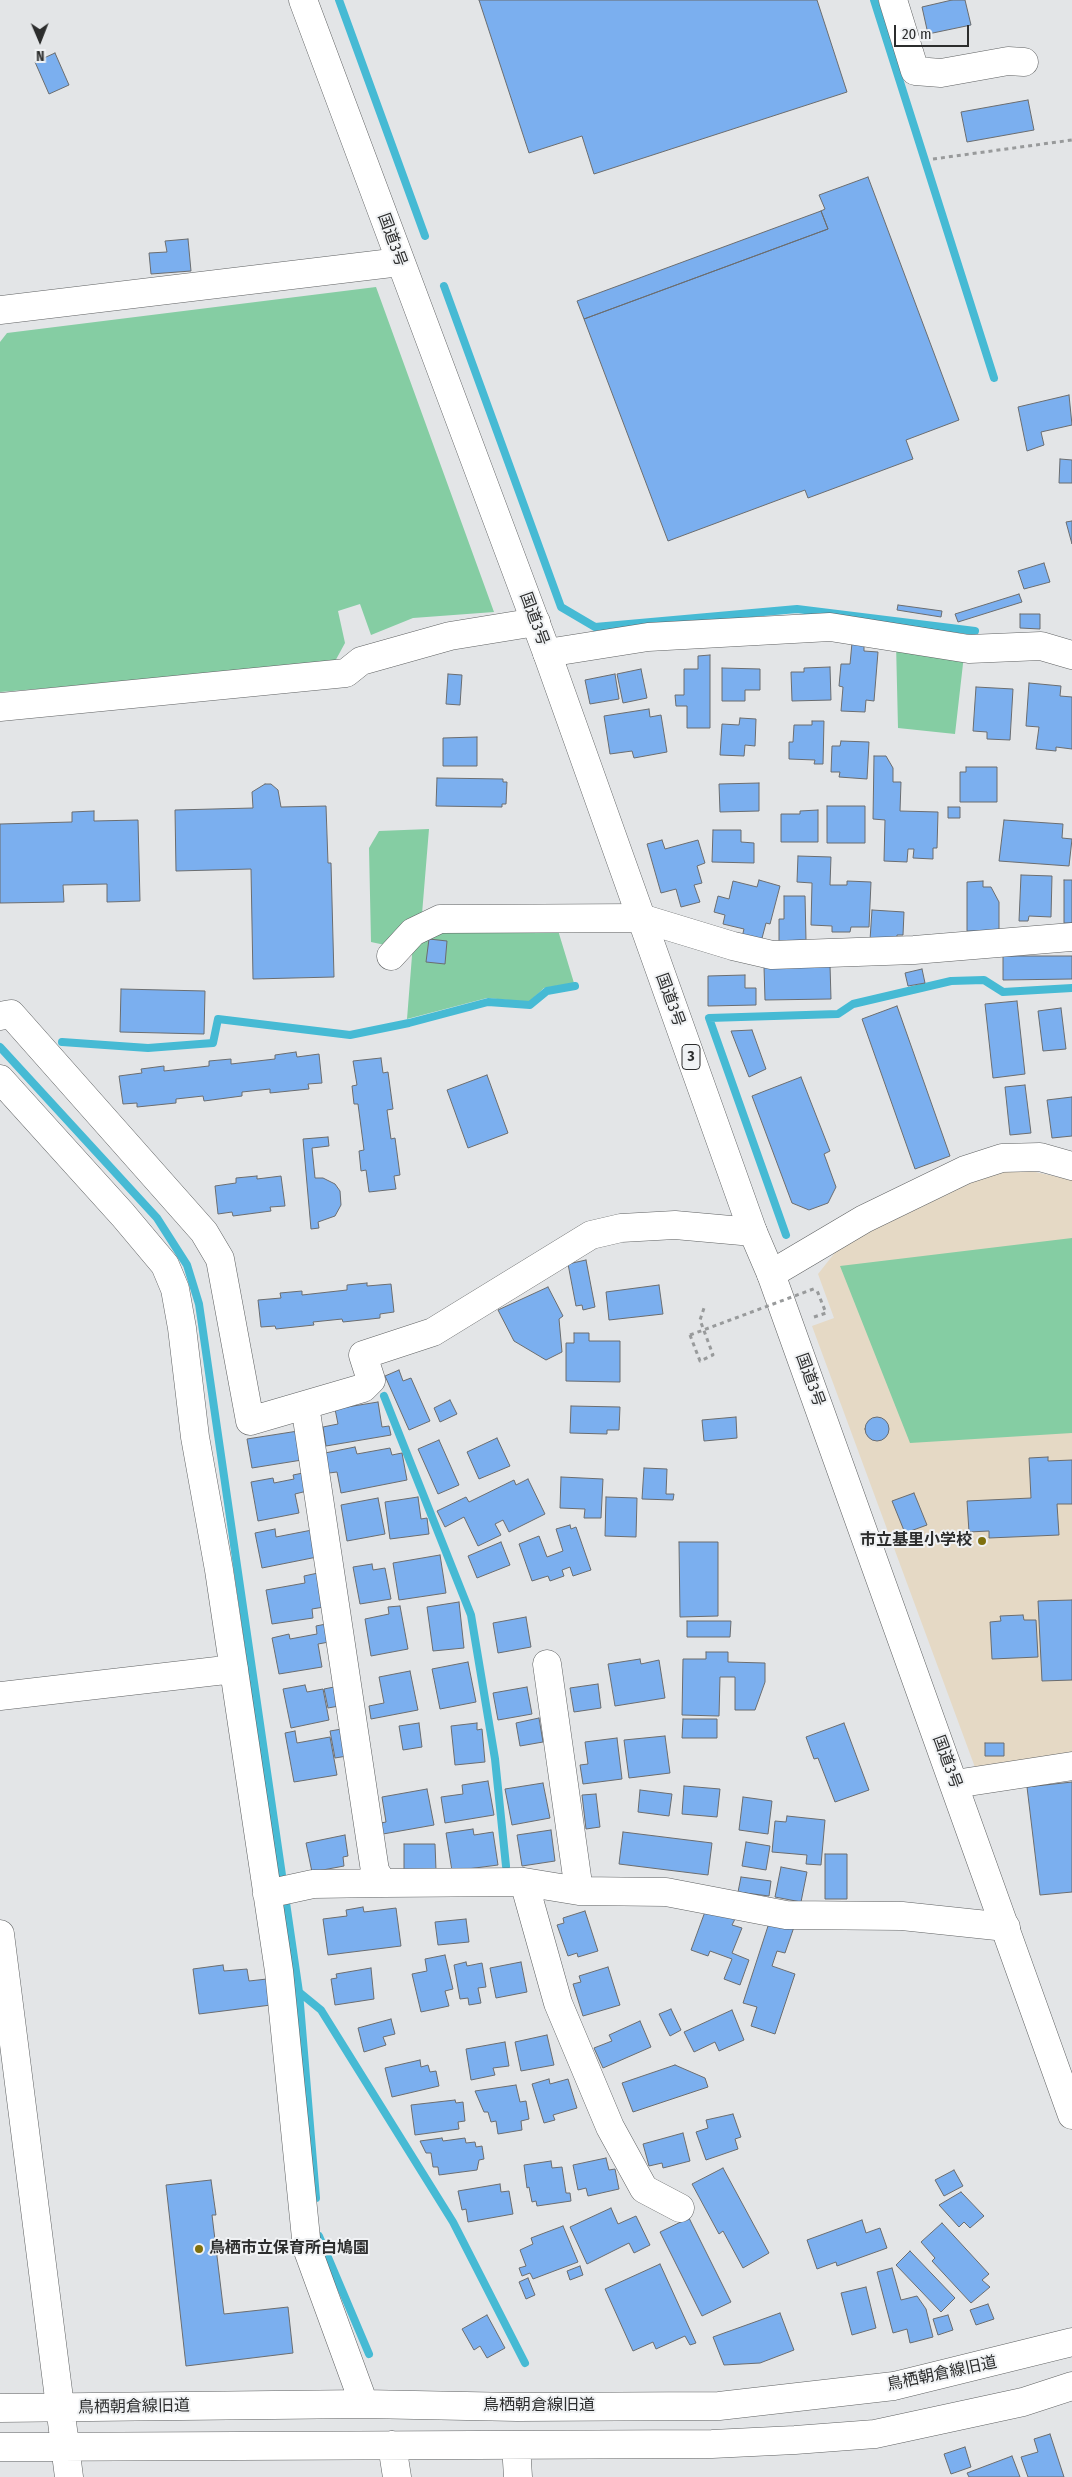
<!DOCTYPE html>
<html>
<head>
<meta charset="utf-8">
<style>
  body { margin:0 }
  #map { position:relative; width:1072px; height:2477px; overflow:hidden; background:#e3e5e7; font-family:"Fira Sans Condensed",sans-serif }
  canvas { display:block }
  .north { position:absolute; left:15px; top:15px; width:50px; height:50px; -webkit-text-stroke:4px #f0f2f4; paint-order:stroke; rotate:179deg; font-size:14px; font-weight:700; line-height:20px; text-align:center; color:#2c2d2d }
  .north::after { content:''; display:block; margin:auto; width:18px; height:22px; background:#2c2d2d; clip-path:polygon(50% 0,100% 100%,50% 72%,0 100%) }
  .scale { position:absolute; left:894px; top:25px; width:75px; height:22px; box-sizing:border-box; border:2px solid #2c2d2d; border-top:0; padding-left:6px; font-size:15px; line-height:18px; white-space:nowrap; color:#2c2d2d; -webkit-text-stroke:4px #f0f2f4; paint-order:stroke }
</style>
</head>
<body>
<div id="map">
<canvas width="1072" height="2477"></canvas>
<div class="north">N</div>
<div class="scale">20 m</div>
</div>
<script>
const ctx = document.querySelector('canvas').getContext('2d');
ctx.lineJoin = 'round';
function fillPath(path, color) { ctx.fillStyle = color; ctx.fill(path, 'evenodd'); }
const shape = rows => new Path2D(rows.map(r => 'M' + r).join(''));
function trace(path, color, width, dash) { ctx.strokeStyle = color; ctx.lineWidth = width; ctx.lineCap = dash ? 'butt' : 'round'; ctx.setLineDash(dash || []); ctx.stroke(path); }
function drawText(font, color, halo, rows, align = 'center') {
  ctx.font = font + ' "Fira Sans Condensed","Noto Sans JP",sans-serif'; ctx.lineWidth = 4; ctx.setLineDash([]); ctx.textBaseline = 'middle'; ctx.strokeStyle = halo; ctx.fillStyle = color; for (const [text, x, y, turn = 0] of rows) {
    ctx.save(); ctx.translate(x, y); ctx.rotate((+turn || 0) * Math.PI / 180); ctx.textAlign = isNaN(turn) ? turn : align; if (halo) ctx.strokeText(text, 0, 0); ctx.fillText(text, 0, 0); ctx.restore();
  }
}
fillPath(shape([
  [1026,1170,1072,1180,1072,1756,976,1770,812,1326,834,1318,818,1274,841,1245,979,1179,1003,1171]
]), '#e5d9c5');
fillPath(shape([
  [376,287,494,612,413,618,371,635,360,604,338,611,345,643,333,665,0,692,0,342,7,333],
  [896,643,964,655,955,734,898,728],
  [429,829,422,914,385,945,371,942,369,848,379,831],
  [557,927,574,983,544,988,529,1002,487,998,407,1019,413,943,433,929],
  [1072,1238,1072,1433,910,1443,840,1266]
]), '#85cda3');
trace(shape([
  [339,0,425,236],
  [874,0,994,378],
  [444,286,561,607,595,627,797,609,975,631],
  [62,1042,148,1048,213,1043,218,1019,350,1035,409,1023,488,1002,530,1005,547,991,575,986],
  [0,1047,157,1218,187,1265,199,1304,299,1992,316,2198],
  [786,1235,709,1018,838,1014,853,1004,951,981,984,980,1003,992,1072,988],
  [384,1396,471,1615,495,1759,506,1866],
  [299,1992,321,2010,453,2222,525,2363],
  [319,2236,369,2354]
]), '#46bad4', 8);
const building = shape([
  [479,0,817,0,847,92,594,174,582,136,529,153,479,0],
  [952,0,965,0,971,25,928,34,922,7,952,0],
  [55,53,69,85,49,94,35,62,55,53],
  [1028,100,1034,130,967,142,961,112,1028,100],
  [868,177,959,420,906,440,913,459,910,460,808,498,805,490,668,541,584,319,828,229,821,211,825,209,819,195,868,177],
  [821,211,828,229,584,319,577,301,821,211],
  [188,239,191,271,151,274,149,253,167,252,165,241,188,239],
  [1069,395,1072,425,1041,432,1044,445,1027,451,1018,407,1069,395],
  [1060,459,1072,460,1072,483,1059,483,1060,459],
  [1072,521,1072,544,1066,522,1072,521],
  [1044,563,1050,582,1024,589,1018,571,1044,563],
  [1019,594,1022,602,958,622,955,614,1019,594],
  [898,605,942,611,941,617,897,610,898,605],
  [1020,614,1040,614,1040,629,1020,628,1020,614],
  [852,643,864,644,864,651,878,652,874,701,866,700,865,712,841,711,843,687,839,686,841,664,850,664,852,643],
  [710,655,710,728,687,728,687,706,676,706,675,695,684,695,684,669,698,669,698,656,710,655],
  [830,667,831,700,792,701,791,672,804,672,804,668,830,667],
  [722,668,760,669,760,690,745,690,745,701,722,701,722,668],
  [641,669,647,698,623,703,617,674,641,669],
  [448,674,462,675,460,705,446,704,448,674],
  [615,674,619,699,590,704,585,680,615,674],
  [1029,683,1061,686,1060,696,1072,697,1072,749,1056,747,1056,751,1036,749,1039,727,1026,726,1029,683],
  [976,687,1013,689,1010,740,987,739,987,732,973,731,976,687],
  [649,709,650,717,661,715,667,752,634,758,632,751,610,754,604,716,649,709],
  [740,718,756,719,755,746,745,745,744,756,720,755,722,724,739,725,740,718],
  [812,721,824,721,823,764,814,764,815,760,789,759,789,742,793,742,794,725,812,725,812,721],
  [477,737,477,766,443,766,443,738,477,737],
  [841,741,869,742,867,779,839,777,840,772,831,772,832,746,840,746,841,741],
  [874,756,886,756,893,768,893,782,901,782,900,811,938,812,937,848,933,848,933,859,913,858,914,849,908,849,907,862,884,861,885,820,873,819,874,756],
  [966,767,997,767,997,802,960,802,960,772,966,772,966,767],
  [437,778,503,779,503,782,507,782,506,804,502,804,502,807,436,806,437,778],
  [759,783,759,811,720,812,719,784,759,783],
  [265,784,271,784,278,790,281,807,326,806,328,863,331,863,334,977,253,979,251,869,176,871,175,810,253,808,252,792,265,784],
  [827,806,865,806,865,843,827,843,827,806],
  [948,807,960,807,960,818,948,818,948,807],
  [818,810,818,842,781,842,781,814,800,814,800,811,818,810],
  [94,811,94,821,138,820,140,901,107,902,107,884,63,885,64,902,0,903,0,824,72,822,72,812,94,811],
  [1004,820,1063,824,1062,838,1072,839,1069,866,999,861,1004,820],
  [713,830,741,830,741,842,754,843,754,863,712,862,713,830],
  [662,840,665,849,698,840,705,863,697,866,702,883,694,885,700,902,681,907,676,889,661,893,647,844,662,840],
  [798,856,831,857,830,885,847,885,847,881,871,882,869,927,851,927,850,932,832,932,832,926,811,925,812,883,797,882,798,856],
  [1021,875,1052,876,1051,917,1029,916,1028,921,1019,921,1021,875],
  [759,880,780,886,770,924,766,923,761,942,742,937,744,929,723,924,725,915,714,912,718,896,729,899,733,881,757,887,759,880],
  [1064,880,1072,880,1072,923,1064,923,1064,880],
  [983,881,983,887,991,887,999,902,999,931,967,931,967,882,983,881],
  [784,896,805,896,806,940,779,941,779,919,784,919,784,896],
  [872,910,904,912,903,935,897,935,897,942,870,940,872,910],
  [429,939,447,941,445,964,426,962,429,939],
  [1003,956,1072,956,1072,979,1003,980,1003,956],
  [830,965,831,999,765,1000,764,967,830,965],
  [922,969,925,983,908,986,905,973,922,969],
  [745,975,745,988,756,988,756,1005,708,1006,708,976,745,975],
  [121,989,205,991,204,1034,120,1032,121,989],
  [1017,1001,1025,1074,993,1078,985,1004,1017,1001],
  [897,1006,950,1156,915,1169,862,1019,897,1006],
  [1061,1008,1066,1049,1043,1051,1038,1011,1061,1008],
  [752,1030,766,1069,749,1077,731,1031,752,1030],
  [296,1052,297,1057,319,1054,322,1083,308,1084,309,1089,270,1093,270,1089,242,1092,242,1096,204,1101,203,1096,176,1099,176,1103,137,1107,137,1103,123,1104,119,1076,142,1073,141,1069,164,1066,164,1071,209,1066,209,1061,231,1059,231,1064,275,1059,275,1055,296,1052],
  [381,1058,383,1073,388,1072,393,1109,387,1110,391,1139,395,1138,400,1175,394,1176,396,1189,369,1192,366,1170,361,1171,359,1151,364,1150,358,1104,354,1104,352,1086,357,1085,353,1061,381,1058],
  [487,1075,508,1133,468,1148,447,1090,487,1075],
  [801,1077,830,1151,824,1154,836,1187,828,1203,809,1210,792,1203,752,1096,801,1077],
  [1025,1085,1031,1133,1010,1135,1005,1087,1025,1085],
  [1072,1097,1072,1136,1052,1138,1047,1100,1072,1097],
  [328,1137,329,1146,312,1148,315,1178,323,1178,335,1184,340,1191,341,1205,335,1216,318,1222,319,1228,311,1229,303,1139,328,1137],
  [257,1176,257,1179,281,1176,285,1206,270,1207,271,1211,233,1216,232,1212,218,1214,215,1186,236,1183,236,1178,257,1176],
  [586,1260,595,1307,583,1310,582,1305,576,1306,568,1264,586,1260],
  [367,1283,367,1286,391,1284,394,1312,380,1314,380,1318,343,1322,342,1319,313,1322,314,1325,276,1329,275,1326,261,1327,258,1300,281,1298,280,1293,302,1291,302,1295,347,1290,347,1285,367,1283],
  [659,1285,663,1314,609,1320,606,1292,659,1285],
  [548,1287,563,1316,559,1319,562,1352,546,1360,514,1341,498,1310,548,1287],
  [574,1333,589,1333,589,1341,620,1341,620,1382,566,1381,566,1343,574,1343,574,1333],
  [399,1370,403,1381,411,1378,430,1421,409,1430,385,1376,399,1370],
  [450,1400,457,1414,440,1422,434,1408,450,1400],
  [378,1402,382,1427,389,1426,391,1435,326,1446,323,1427,338,1424,335,1409,378,1402],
  [571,1406,620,1407,619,1430,607,1430,607,1434,570,1433,571,1406],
  [736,1417,737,1438,704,1441,702,1420,736,1417],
  '865 1429a12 12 0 1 1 24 0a12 12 0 1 1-24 0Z',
  [298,1431,302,1460,252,1468,247,1439,298,1431],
  [497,1438,510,1466,479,1479,467,1452,497,1438],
  [439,1440,459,1485,438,1494,418,1449,439,1440],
  [355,1447,357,1454,390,1448,392,1455,402,1453,407,1480,341,1493,337,1472,329,1473,325,1453,355,1447],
  [1048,1457,1048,1461,1072,1460,1072,1504,1057,1504,1059,1535,989,1538,989,1531,969,1532,967,1501,1031,1498,1029,1458,1048,1457],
  [644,1468,667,1469,666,1494,674,1494,673,1500,642,1499,644,1468],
  [303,1473,307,1491,295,1494,299,1513,258,1521,251,1482,273,1478,274,1483,294,1479,293,1475,303,1473],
  [561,1477,603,1479,601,1518,584,1518,585,1509,560,1508,561,1477],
  [528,1479,545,1514,509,1532,503,1520,495,1524,501,1535,478,1546,464,1517,445,1527,437,1511,466,1497,469,1502,514,1480,516,1485,528,1479],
  [914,1493,927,1525,905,1533,892,1501,914,1493],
  [418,1497,421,1519,427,1518,429,1534,390,1539,385,1502,418,1497],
  [606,1497,637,1498,636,1537,605,1536,606,1497],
  [378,1498,385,1534,347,1541,341,1505,378,1498],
  [570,1525,571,1529,576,1527,591,1570,573,1576,570,1567,562,1570,564,1576,550,1581,548,1576,532,1581,519,1544,539,1536,547,1557,563,1551,556,1529,570,1525],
  [275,1529,276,1537,312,1530,317,1557,262,1568,255,1533,275,1529],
  [501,1542,510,1565,477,1578,468,1556,501,1542],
  [679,1542,718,1542,718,1616,680,1617,679,1542],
  [440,1555,446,1593,399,1600,393,1563,440,1555],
  [372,1564,373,1570,385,1568,391,1599,360,1604,353,1567,372,1564],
  [318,1573,324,1607,312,1609,313,1618,272,1624,266,1590,305,1583,304,1576,318,1573],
  [1072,1600,1072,1680,1042,1681,1038,1601,1072,1600],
  [459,1602,464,1648,433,1651,427,1607,459,1602],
  [400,1606,408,1649,371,1656,365,1619,389,1614,388,1607,400,1606],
  [1023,1615,1024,1620,1036,1620,1038,1657,992,1659,990,1622,1001,1621,1000,1616,1023,1615],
  [526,1617,531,1647,498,1653,493,1623,526,1617],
  [687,1621,731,1621,730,1637,687,1637,687,1621],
  [326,1624,329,1642,318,1644,322,1667,279,1674,272,1638,289,1634,290,1639,317,1634,316,1626,326,1624],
  [706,1652,728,1652,728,1662,765,1663,765,1682,755,1710,735,1710,735,1677,720,1677,719,1716,682,1715,683,1659,706,1659,706,1652],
  [640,1659,641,1664,659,1660,665,1698,615,1706,608,1664,640,1659],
  [468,1662,476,1702,440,1709,432,1669,468,1662],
  [410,1671,418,1710,371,1719,369,1706,384,1703,379,1677,410,1671],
  [598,1684,601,1708,574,1712,570,1688,598,1684],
  [305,1685,307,1692,323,1689,329,1720,291,1728,283,1689,305,1685],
  [334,1687,339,1706,328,1708,324,1689,334,1687],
  [527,1687,532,1714,498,1720,493,1693,527,1687],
  [539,1718,543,1742,520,1746,516,1723,539,1718],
  [683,1719,717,1719,717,1738,682,1738,683,1719],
  [419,1723,422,1747,403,1750,399,1726,419,1723],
  [477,1723,477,1730,482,1729,485,1762,455,1765,451,1726,477,1723],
  [844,1723,869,1790,835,1802,818,1758,814,1759,806,1737,844,1723],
  [342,1729,347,1756,335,1758,330,1731,342,1729],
  [295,1731,297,1743,330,1737,337,1775,294,1782,285,1733,295,1731],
  [665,1736,670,1773,629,1778,624,1740,665,1736],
  [617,1738,622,1779,583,1784,580,1765,588,1764,585,1742,617,1738],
  [985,1743,1004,1743,1004,1756,985,1756,985,1743],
  [488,1781,494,1815,445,1823,441,1797,463,1794,462,1785,488,1781],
  [1072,1782,1072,1892,1040,1895,1027,1787,1072,1782],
  [543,1783,550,1818,512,1825,505,1789,543,1783],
  [684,1786,720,1789,717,1817,682,1814,684,1786],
  [427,1789,434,1825,383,1834,381,1823,386,1822,382,1797,427,1789],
  [640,1790,672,1794,669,1816,638,1812,640,1790],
  [596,1794,600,1827,586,1829,582,1795,596,1794],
  [743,1797,772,1801,768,1834,739,1830,743,1797],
  [787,1816,825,1820,821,1865,806,1864,807,1855,772,1852,775,1821,786,1822,787,1816],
  [473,1829,474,1835,493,1832,498,1865,452,1871,446,1833,473,1829],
  [551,1830,555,1861,522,1866,517,1835,551,1830],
  [623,1832,712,1843,708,1875,619,1864,623,1832],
  [345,1835,348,1856,343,1857,344,1866,312,1872,306,1843,345,1835],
  [746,1842,770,1846,766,1870,742,1866,746,1842],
  [404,1844,435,1844,436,1870,404,1871,404,1844],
  [825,1854,847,1854,847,1899,825,1899,825,1854],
  [781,1867,807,1872,801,1902,775,1897,781,1867],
  [741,1877,771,1881,769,1896,738,1892,741,1877],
  [363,1907,364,1912,396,1908,401,1946,328,1955,323,1919,347,1916,346,1910,363,1907],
  [706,1909,735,1919,732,1925,742,1928,732,1953,749,1960,740,1985,724,1979,732,1959,710,1951,708,1956,691,1950,706,1909],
  [585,1911,598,1951,578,1957,577,1953,568,1956,557,1925,564,1923,563,1918,585,1911],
  [466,1919,469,1942,438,1945,435,1922,466,1919],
  [769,1923,794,1927,785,1953,777,1951,772,1966,795,1974,775,2034,751,2026,757,2007,743,2003,769,1923],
  [445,1955,453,1989,445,1991,449,2006,421,2012,412,1974,427,1971,425,1959,445,1955],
  [466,1962,467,1966,482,1963,486,1987,478,1988,481,2003,469,2005,468,1998,460,1999,454,1965,466,1962],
  [521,1962,527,1992,496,1998,490,1968,521,1962],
  [223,1965,224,1971,247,1969,249,1981,267,1979,271,2005,199,2014,193,1969,223,1965],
  [608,1967,620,2005,583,2016,573,1984,581,1982,579,1976,608,1967],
  [371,1968,374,1999,335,2005,331,1979,337,1978,336,1974,371,1968],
  [671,2009,681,2030,670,2036,659,2014,671,2009],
  [732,2010,744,2040,719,2051,715,2042,694,2052,684,2032,732,2010],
  [391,2019,395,2034,383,2037,386,2045,364,2052,358,2028,391,2019],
  [640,2021,651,2047,603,2068,594,2048,612,2041,609,2035,640,2021],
  [547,2035,554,2065,521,2071,515,2042,547,2035],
  [505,2042,509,2066,493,2068,495,2075,471,2080,466,2049,505,2042],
  [420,2060,421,2067,428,2065,430,2072,436,2071,439,2086,392,2097,385,2068,420,2060],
  [675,2065,705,2078,708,2087,633,2112,622,2083,675,2065],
  [549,2079,550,2084,568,2079,577,2108,553,2115,555,2120,544,2123,532,2084,549,2079],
  [516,2085,520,2102,526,2101,529,2119,521,2121,522,2130,498,2134,496,2121,491,2122,488,2112,484,2112,475,2091,516,2085],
  [455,2100,456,2103,463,2102,465,2121,458,2122,459,2129,415,2135,411,2105,455,2100],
  [733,2114,741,2137,735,2139,738,2149,706,2160,696,2132,708,2128,706,2120,733,2114],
  [683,2133,690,2161,663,2168,662,2163,649,2166,643,2144,683,2133],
  [442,2138,443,2141,465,2138,466,2143,475,2142,476,2147,482,2146,484,2159,479,2160,477,2170,439,2175,438,2167,433,2167,431,2153,426,2153,420,2141,442,2138],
  [606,2158,609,2170,615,2169,619,2189,588,2196,586,2188,578,2190,573,2165,606,2158],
  [551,2161,552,2168,562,2167,566,2193,570,2193,571,2201,537,2206,536,2201,532,2202,529,2187,527,2188,524,2165,551,2161],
  [723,2168,769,2253,743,2268,723,2231,719,2234,692,2184,723,2168],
  [954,2170,963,2186,944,2196,935,2180,954,2170],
  [211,2180,216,2215,212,2215,224,2314,288,2307,293,2353,186,2366,166,2185,211,2180],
  [500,2184,501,2192,509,2191,513,2214,468,2222,466,2209,462,2210,458,2191,500,2184],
  [961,2192,984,2216,970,2228,964,2222,959,2227,939,2205,961,2192],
  [611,2208,618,2224,636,2216,650,2245,634,2253,629,2243,587,2264,570,2227,611,2208],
  [689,2218,731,2302,702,2316,660,2232,689,2218],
  [862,2220,866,2233,880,2228,887,2248,837,2266,836,2262,817,2269,807,2240,862,2220],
  [942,2223,989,2274,982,2280,990,2287,971,2303,932,2261,935,2258,921,2242,942,2223],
  [563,2226,578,2262,533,2279,530,2273,522,2276,519,2268,526,2266,520,2250,533,2244,531,2238,563,2226],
  [910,2251,955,2298,941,2312,896,2265,910,2251],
  [660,2264,696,2343,690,2345,685,2336,656,2349,653,2342,633,2351,605,2289,660,2264],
  [580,2266,583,2275,570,2280,567,2271,580,2266],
  [892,2268,901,2300,917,2296,926,2309,933,2337,910,2343,907,2329,893,2333,877,2272,892,2268],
  [528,2278,535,2295,526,2299,519,2282,528,2278],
  [866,2287,876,2328,852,2335,841,2293,866,2287],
  [988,2304,994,2319,976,2325,970,2310,988,2304],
  [780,2313,794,2350,760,2363,724,2365,713,2337,780,2313],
  [487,2315,505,2348,487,2358,480,2346,474,2350,462,2329,487,2315],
  [948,2315,953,2330,938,2335,933,2319,948,2315],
  [1050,2434,1064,2477,1028,2477,1021,2457,1038,2452,1034,2439,1050,2434],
  [965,2447,971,2467,951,2474,944,2454,965,2447],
  [1012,2456,1020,2477,969,2477,967,2473,1012,2456]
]);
fillPath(building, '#7bafef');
trace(building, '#6b6d6f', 1);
const minor = shape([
  [893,0,915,71,941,73,1008,61,1024,62],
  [0,310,400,262],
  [547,653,648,637,830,627,969,649,1041,646,1072,655],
  [0,707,346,673,361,661,450,636,536,622],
  [391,956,413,932,440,919,641,918,733,946,772,955,914,950,1072,937],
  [0,1016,11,1014,204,1232,220,1259,250,1421,363,1388,371,1380,363,1355,433,1332,591,1235,621,1228,675,1225,753,1232],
  [0,1079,123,1215,165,1265,175,1289,182,1328,195,1437,219,1570,279,1971,307,2248,364,2404],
  [771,1274,864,1219,965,1170,1002,1158,1040,1157,1072,1166],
  [305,1405,375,1871,383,1883,524,1882,579,1891,666,1892,786,1915,902,1916,1006,1927],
  [547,1664,579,1891],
  [0,1696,234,1669],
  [955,1784,1072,1766],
  [524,1882,558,2003,610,2127,644,2189,680,2208],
  [267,1894,313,1884,383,1883],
  [0,1934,69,2477],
  [0,2408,364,2404,517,2407,719,2406,894,2386,1072,2342],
  [392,2445,397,2477],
  [516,2445,518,2477],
  [0,2447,712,2444,795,2440,875,2434,1023,2402,1072,2386]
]);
const highway = shape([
  [303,0,547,653,753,1232,771,1274,1072,2115]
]);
trace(minor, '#5f6162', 29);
trace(highway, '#5f6162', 29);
trace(shape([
  [933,159,1072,140],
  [814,1317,826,1313,816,1288],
  [690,1335,700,1361,713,1355,700,1320,704,1308]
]), '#989a9b', 3, [4, 4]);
trace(minor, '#fff', 28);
trace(highway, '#fff', 28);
trace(shape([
  [690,1335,816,1288]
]), '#989a9b', 3, [4, 4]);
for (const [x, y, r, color] of [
  [982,1541,5,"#7f700e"],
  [199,2249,5,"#7f700e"]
]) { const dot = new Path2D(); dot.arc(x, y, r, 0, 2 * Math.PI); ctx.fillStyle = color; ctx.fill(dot); trace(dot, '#f0f2f4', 2); }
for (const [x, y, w] of [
  [691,1057,18]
]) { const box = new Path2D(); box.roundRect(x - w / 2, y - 12.5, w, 25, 4); ctx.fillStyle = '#f0f2f4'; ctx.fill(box); trace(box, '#2c2d2d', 1); }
drawText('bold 15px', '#2c2d2d', null, [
  ["3",691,1057]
]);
drawText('16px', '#2c2d2d', '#f0f2f4', [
  ["国道3号",392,240,70],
  ["国道3号",534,619,70],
  ["国道3号",670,1000,70],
  ["国道3号",810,1380,70],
  ["国道3号",947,1762,70],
  ["鳥栖朝倉線旧道",942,2374,-12],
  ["鳥栖朝倉線旧道",539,2406],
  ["鳥栖朝倉線旧道",134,2407,-1]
]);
drawText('bold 16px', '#2c2d2d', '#f0f2f4', [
  ["市立基里小学校",972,1541],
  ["鳥栖市立保育所白鳩園",209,2249,"left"]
], 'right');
</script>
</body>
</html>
